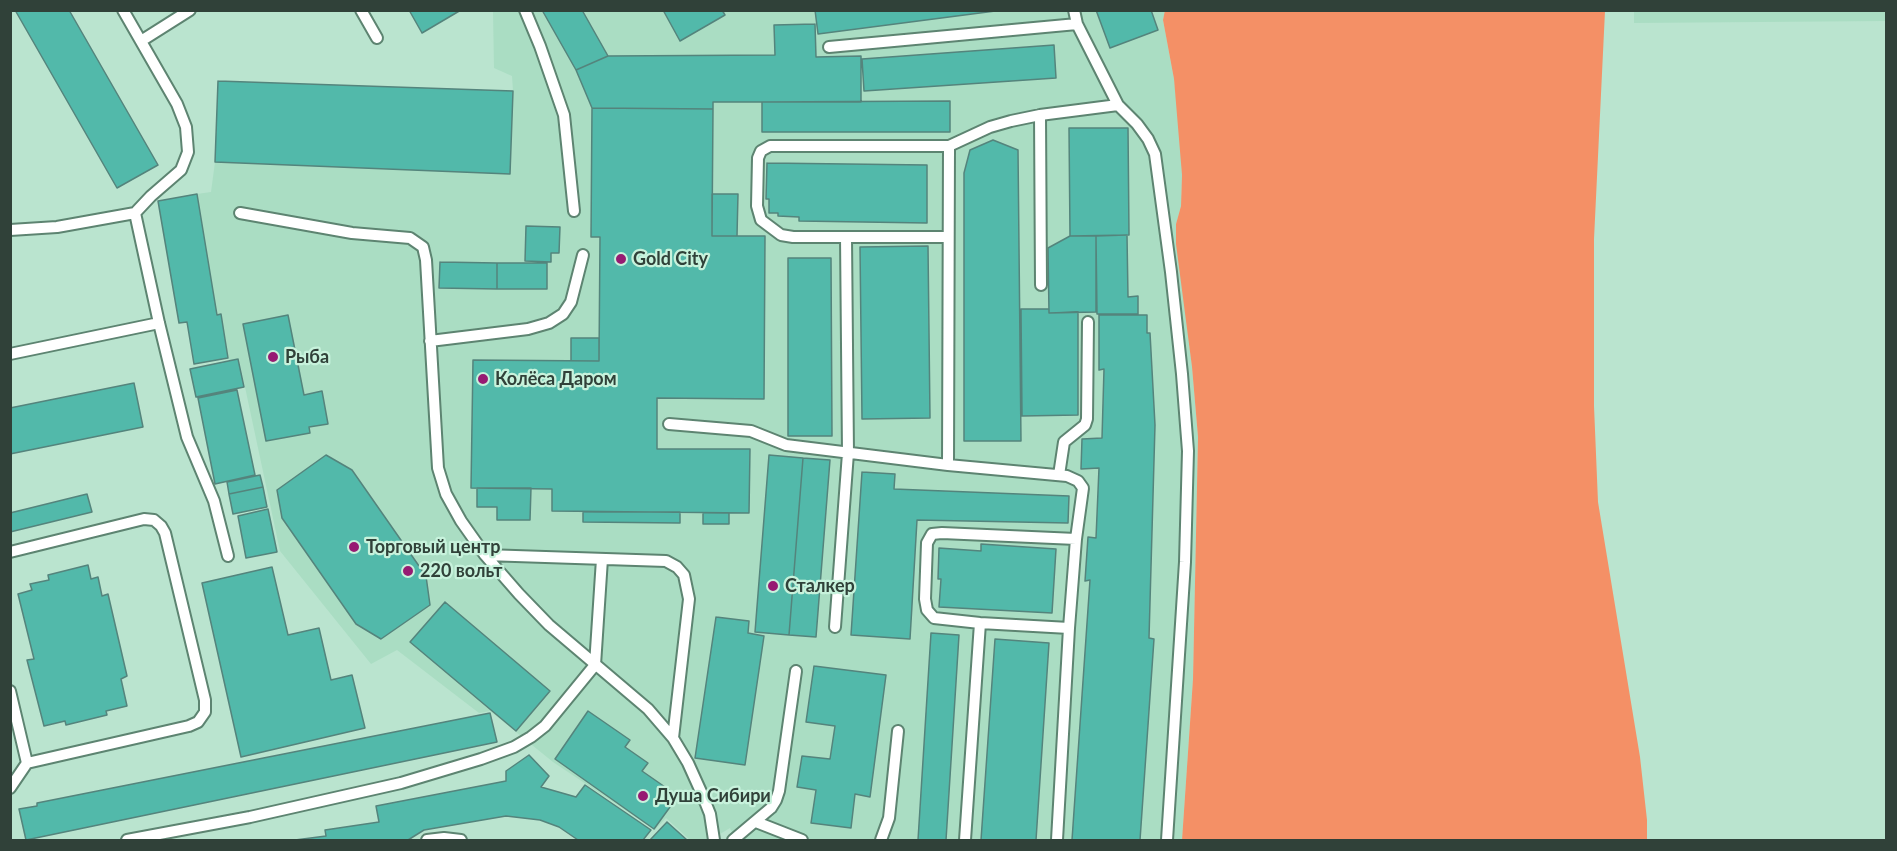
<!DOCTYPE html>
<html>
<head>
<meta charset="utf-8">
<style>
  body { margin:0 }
  #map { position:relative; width:1897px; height:851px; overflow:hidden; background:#bae4cf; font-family:Lato,sans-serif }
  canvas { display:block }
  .frame { position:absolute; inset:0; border:12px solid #304139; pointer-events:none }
</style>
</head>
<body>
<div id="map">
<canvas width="1897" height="851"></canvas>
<div class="frame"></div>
</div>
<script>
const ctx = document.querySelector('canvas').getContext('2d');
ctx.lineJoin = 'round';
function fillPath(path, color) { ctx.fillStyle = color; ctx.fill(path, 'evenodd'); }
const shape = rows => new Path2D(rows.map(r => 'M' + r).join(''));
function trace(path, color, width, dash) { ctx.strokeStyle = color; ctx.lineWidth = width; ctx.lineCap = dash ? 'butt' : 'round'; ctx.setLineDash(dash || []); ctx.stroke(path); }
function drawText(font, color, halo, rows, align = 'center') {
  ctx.font = font + ' Lato,sans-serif'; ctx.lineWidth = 4.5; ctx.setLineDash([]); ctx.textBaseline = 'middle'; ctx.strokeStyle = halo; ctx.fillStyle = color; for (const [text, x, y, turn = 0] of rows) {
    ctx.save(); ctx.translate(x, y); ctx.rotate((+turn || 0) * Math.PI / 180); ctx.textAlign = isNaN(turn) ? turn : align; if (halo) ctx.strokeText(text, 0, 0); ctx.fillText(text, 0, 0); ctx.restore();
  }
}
fillPath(shape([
  [493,11,1165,11,1163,20,1174,79,1180,130,1182,175,1181,206,1176,224,1192,367,1198,437,1193,679,1182,840,735,840,730,828,710,840,690,840,666,818,655,830,553,762,490,711,479,713,397,650,371,664,280,551,239,359,229,361,221,315,217,315,197,194,211,192,215,162,513,91,512,76,494,68],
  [1634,11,1886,10,1886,21,1634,23]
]), '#aaddc3');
fillPath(shape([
  [1165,10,1605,11,1594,239,1594,406,1598,502,1640,757,1647,820,1647,840,1182,840,1193,679,1198,437,1192,367,1176,244,1176,224,1181,206,1182,175,1174,79,1163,20]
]), '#f49066');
const building = shape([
  [15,10,69,10,158,165,117,188,15,10],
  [409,10,461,10,422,33,409,10],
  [542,10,582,10,608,56,576,70,542,10],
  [663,10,722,10,725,15,680,41,663,10],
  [815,10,1003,10,818,34,815,10],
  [1096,10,1151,10,1158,30,1110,48,1096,10],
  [815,24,816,57,861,56,861,102,713,102,713,109,592,108,576,70,608,56,775,55,774,25,815,24],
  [1054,45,1056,78,864,91,862,59,1054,45],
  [218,81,513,91,510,174,215,162,218,81],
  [950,101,950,132,762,132,762,102,950,101],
  [592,108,713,109,712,236,765,236,764,399,657,398,657,449,750,449,749,513,552,511,552,489,471,488,473,360,599,361,600,237,591,237,592,108],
  [1069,128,1128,128,1129,235,1070,236,1069,128],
  [993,140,1018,150,1021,441,964,441,964,173,970,150,993,140],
  [767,163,927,165,927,223,799,221,799,217,778,216,778,213,769,213,769,199,766,199,767,163],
  [197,194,217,315,221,314,228,358,194,364,187,322,179,323,158,201,197,194],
  [712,194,738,194,737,236,712,236,712,194],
  [526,226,560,227,559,253,551,253,551,262,525,261,526,226],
  [1127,235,1128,297,1138,296,1138,314,1097,314,1096,236,1127,235],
  [1070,236,1096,236,1096,312,1049,313,1048,248,1070,236],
  [928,246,930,418,862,419,860,247,928,246],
  [788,258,831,258,832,436,788,436,788,258],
  [440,262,497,263,497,289,439,288,440,262],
  [497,263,547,263,547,289,497,289,497,263],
  [1021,309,1049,309,1049,313,1078,312,1078,415,1022,416,1021,309],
  [288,315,304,395,322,391,328,424,309,427,310,433,266,441,243,324,288,315],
  [1099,315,1147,315,1147,333,1150,333,1155,425,1149,638,1154,639,1140,840,1072,840,1090,580,1085,581,1088,537,1096,538,1099,468,1081,469,1082,439,1102,438,1104,369,1099,370,1099,315],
  [571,338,599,338,599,361,571,361,571,338],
  [238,359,244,387,196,397,190,369,238,359],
  [134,383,143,427,10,454,10,408,134,383],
  [237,390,255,475,215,484,198,398,237,390],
  [326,455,352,470,426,576,430,605,381,639,356,624,282,518,277,490,326,455],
  [769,455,803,458,789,635,755,632,769,455],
  [803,458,830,460,816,637,789,635,803,458],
  [862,472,895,474,894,489,1069,496,1068,523,917,520,910,639,851,635,862,472],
  [260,475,263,487,229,494,227,482,260,475],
  [263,487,267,507,233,514,229,494,263,487],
  [477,488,531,488,530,520,497,520,497,507,477,507,477,488],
  [87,494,92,512,10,532,10,513,87,494],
  [268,509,277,552,246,558,238,516,268,509],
  [583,512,680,512,680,523,583,522,583,512],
  [703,513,729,513,729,524,703,524,703,513],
  [981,544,1056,549,1052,613,939,607,941,579,938,579,939,548,981,551,981,544],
  [88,565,91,579,98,577,102,596,108,594,127,676,121,679,127,706,106,711,107,715,66,725,65,721,44,726,27,660,34,659,18,594,32,590,30,584,49,580,48,575,88,565],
  [272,567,288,635,319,628,331,680,352,675,365,728,241,757,202,583,272,567],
  [445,602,550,691,516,731,410,642,445,602],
  [716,617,749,621,748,633,764,636,745,765,695,758,716,617],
  [931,633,959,635,946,840,918,840,931,633],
  [995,639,1049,643,1036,840,981,840,995,639],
  [814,666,886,675,870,797,855,794,851,828,811,823,816,790,797,787,802,756,830,759,835,726,806,722,814,666],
  [588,711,630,740,625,747,648,763,642,771,678,796,654,829,555,759,588,711],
  [490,713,497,742,26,840,19,809,37,806,37,803,490,713],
  [529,755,549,776,541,787,576,797,585,785,651,830,643,840,578,840,559,827,540,820,506,816,424,830,408,840,295,840,326,836,325,830,379,822,376,806,506,781,506,771,529,755],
  [667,822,687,840,650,840,667,822]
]);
fillPath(building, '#52b9aa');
trace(building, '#54847c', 1.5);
const service = shape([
  [123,10,177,104,186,127,188,152,181,170,151,196,135,213,159,323,187,437,214,501,228,556],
  [361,10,377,38],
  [525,10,540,46,564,115,574,211],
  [1074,10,1077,24,1118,105,1137,124,1148,139,1155,154,1171,272,1182,374,1188,451,1185,562,1167,840],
  [141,41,190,10],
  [829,47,1077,24],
  [1040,115,1041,285],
  [240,213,352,233,410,238,423,247,426,260,438,468,446,494,461,521,485,555,519,594,549,625,648,709,673,738,688,763,702,794,710,814,714,840],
  [10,230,57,227,135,213],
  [948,237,793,237,781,235,761,220,757,206,758,158,761,151,770,146,949,146,990,127,1011,121,1040,115,1118,105],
  [430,341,528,329,549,323,563,314,571,302,583,255],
  [10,354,159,323],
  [669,424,751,431,786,445,948,465,1067,476,1078,481,1083,488,1076,539,1069,628,1057,840],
  [948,465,949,146],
  [1059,475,1064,442,1085,425,1087,419,1088,322],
  [10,552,144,519,154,520,161,526,165,533,205,700,205,712,198,722,189,726,27,763,10,788],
  [485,555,666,561,677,567,684,575,689,599,673,738],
  [835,627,848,453,846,237],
  [1069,628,980,623,934,618,927,610,925,599,927,543,932,534,942,533,1076,539],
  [10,691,27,763],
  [756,822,802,840],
  [127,840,250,817,401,783,481,759,514,747,531,737,545,726,595,665,602,559],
  [427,840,444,838,461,840],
  [733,840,771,808,776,800,779,791,796,671],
  [881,840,889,818,898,731],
  [965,840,980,623]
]);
trace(service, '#5d8471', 14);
trace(service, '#fff', 10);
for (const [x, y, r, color] of [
  [621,259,6,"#971b73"],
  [273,357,6,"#971b73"],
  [483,379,6,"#971b73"],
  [354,547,6,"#971b73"],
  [408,571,6,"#971b73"],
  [773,586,6,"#971b73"],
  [643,796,6,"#971b73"]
]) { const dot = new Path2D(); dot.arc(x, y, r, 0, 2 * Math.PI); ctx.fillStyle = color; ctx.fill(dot); trace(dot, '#c7f2dc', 2); }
drawText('bold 18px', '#304139', '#c7f2dc', [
  ["Gold City",633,259],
  ["Рыба",285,357],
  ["Колёса Даром",495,379],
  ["Торговый центр",366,547],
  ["220 вольт",420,571],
  ["Сталкер",785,586],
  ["Душа Сибири",655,796]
], 'left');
</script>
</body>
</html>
